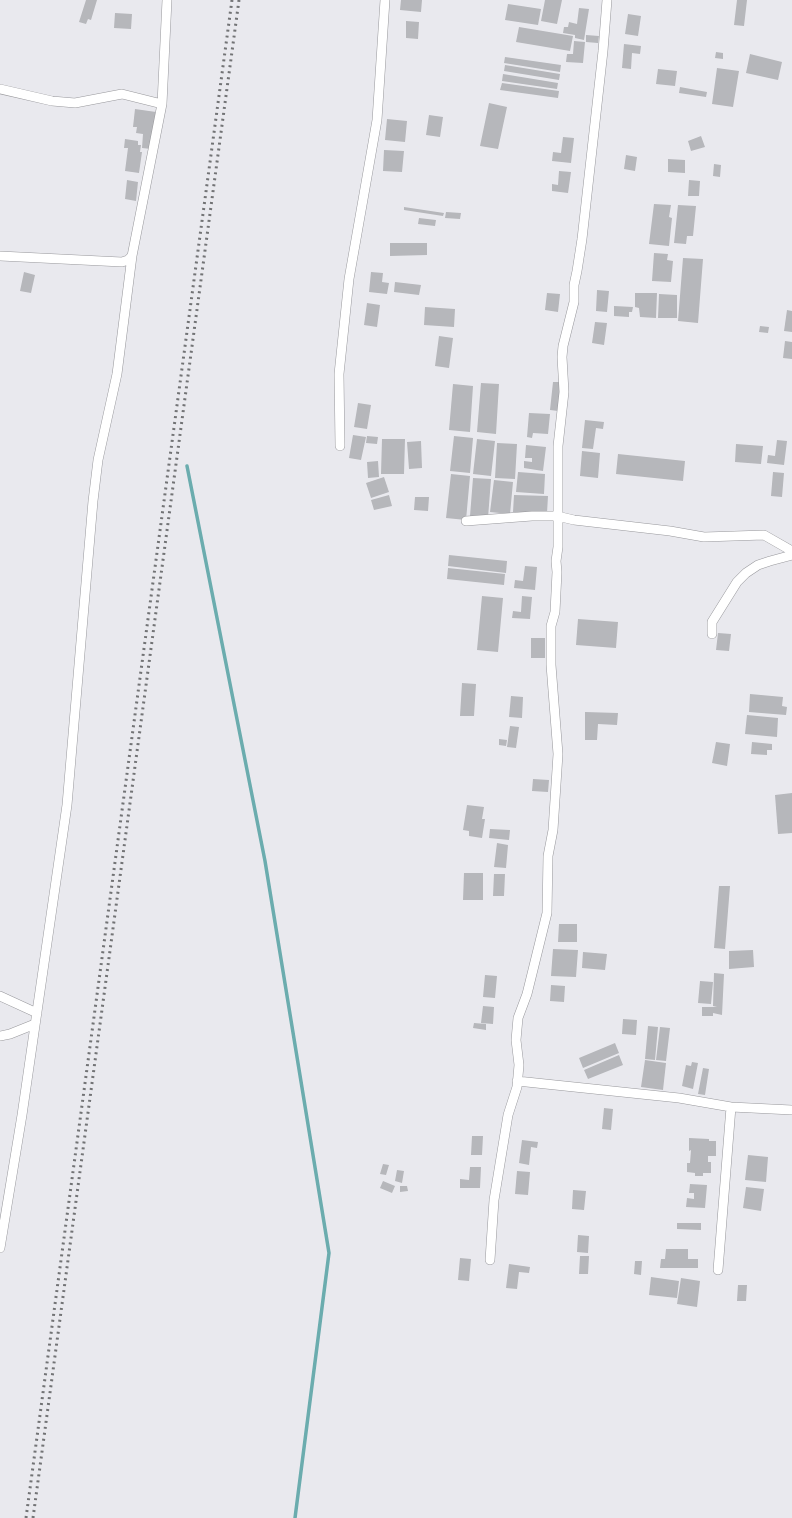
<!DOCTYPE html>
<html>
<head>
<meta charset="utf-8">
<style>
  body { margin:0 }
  canvas { display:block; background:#e9e9ee }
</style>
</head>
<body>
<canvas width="792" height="1518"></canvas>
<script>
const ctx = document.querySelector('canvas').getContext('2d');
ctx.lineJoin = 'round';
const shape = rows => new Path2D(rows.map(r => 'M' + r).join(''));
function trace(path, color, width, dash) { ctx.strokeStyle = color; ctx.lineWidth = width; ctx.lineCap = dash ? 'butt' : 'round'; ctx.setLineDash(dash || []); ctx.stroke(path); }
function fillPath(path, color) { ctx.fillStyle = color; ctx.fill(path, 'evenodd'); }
trace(shape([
  [187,466,265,861,329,1253,295,1518]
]), '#6bacae', 3.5);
fillPath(shape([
  [86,0,97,0,91,20,88,19,86,24,79,22],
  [401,0,422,0,421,12,400,10],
  [545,0,562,0,557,24,541,21],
  [737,0,747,0,744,26,734,25],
  [508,4,541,9,538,25,505,20],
  [579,8,589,9,584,40,575,38,575,35,563,33,564,27,568,27,569,22,577,24],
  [115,13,132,14,131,29,114,28],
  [628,14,641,16,638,36,625,34],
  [406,21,419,22,418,39,406,38],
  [519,27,573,36,570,51,516,42],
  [586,35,599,36,598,43,586,42],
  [574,41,585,42,583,63,566,62,567,54,573,54],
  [624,44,641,46,640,54,632,53,631,69,622,68],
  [716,52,723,53,723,59,715,58],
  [750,54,782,62,778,80,746,73],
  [505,57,561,65,560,72,504,63],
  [505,65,560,74,559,80,504,71],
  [717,68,739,71,733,107,712,104],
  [658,69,677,71,675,86,656,84],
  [503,74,558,83,557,89,502,81],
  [502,83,559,91,558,98,500,90],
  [680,87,707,92,706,97,679,93],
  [489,103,507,107,498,149,480,146],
  [135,109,156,112,151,149,142,148,143,134,136,133,137,127,133,127],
  [429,115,443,117,440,137,426,135],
  [387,119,407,121,405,142,385,140],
  [701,136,705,147,691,151,688,141],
  [563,137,574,138,571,163,552,161,553,152,561,153],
  [125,139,138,141,138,145,141,145,140,152,142,152,139,173,125,171,128,148,124,148],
  [384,150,404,151,402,172,383,171],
  [626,155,637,157,635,171,624,169],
  [668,159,685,160,685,173,668,172],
  [714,164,721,165,720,177,713,176],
  [559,171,571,172,568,193,552,191,552,184,558,185],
  [127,180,138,182,136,201,125,199],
  [689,180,700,181,699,196,688,196],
  [654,204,671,205,669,217,672,218,669,246,649,244],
  [678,205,696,206,693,236,687,236,686,244,674,243],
  [404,207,444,213,443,216,404,210],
  [446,212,461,213,460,219,445,218],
  [419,218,436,220,435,226,418,224],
  [390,243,427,243,427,255,390,256],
  [654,253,668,254,667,260,673,261,671,282,652,281],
  [683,258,703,259,698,323,678,321],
  [24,272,35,275,31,293,20,291],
  [371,272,383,273,382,282,389,283,387,294,369,292],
  [395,282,421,285,419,295,394,292],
  [597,290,609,291,607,312,596,311],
  [547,293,560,294,558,312,545,310],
  [635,293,657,293,656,318,640,317,639,308,635,307],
  [659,294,677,295,677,318,658,318],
  [367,303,380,305,377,327,364,325],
  [614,306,633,307,632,312,629,312,629,317,614,316],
  [425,307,455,309,454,327,424,325],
  [787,310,792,311,792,332,784,331],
  [595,322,607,323,604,345,592,343],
  [760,326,769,327,768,333,759,332],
  [439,336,453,338,449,368,435,366],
  [785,341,792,342,792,359,783,358],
  [553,382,560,382,558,411,550,410],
  [481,383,499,384,496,434,477,432],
  [453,384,473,386,470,432,449,430],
  [358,403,371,405,367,429,354,427],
  [529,413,550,414,548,434,533,433,532,438,527,437],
  [585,420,604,422,603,429,596,428,593,449,582,448],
  [353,435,366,437,361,460,349,458],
  [367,436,378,437,377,444,366,443],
  [454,436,473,438,470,473,450,471],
  [382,439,405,439,404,474,381,474],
  [477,439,495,441,491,476,473,474],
  [777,440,787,441,784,465,767,463,768,455,775,456],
  [421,441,422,468,409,469,407,442],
  [497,443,517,444,515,479,495,478],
  [736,444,763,446,761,464,735,462],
  [526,445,546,447,543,471,524,468,524,461,532,462,532,458,525,458],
  [582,451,600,453,598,478,580,476],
  [618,454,685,461,683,481,616,474],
  [378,461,379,477,368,478,367,462],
  [518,472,545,474,544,494,516,492],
  [773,472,784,473,782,497,771,496],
  [451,474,470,476,466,520,446,518],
  [384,477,389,492,371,498,366,483],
  [473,478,491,479,488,518,470,516],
  [494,480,513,482,510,514,490,512],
  [389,495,392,506,374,510,371,500],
  [514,495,548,496,547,513,513,512],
  [415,497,429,497,428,511,414,510],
  [449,555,507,561,506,573,448,566],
  [525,566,537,567,535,590,514,588,515,580,523,581],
  [448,568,505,574,504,585,447,579],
  [482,596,503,598,498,652,477,650],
  [522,596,532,597,530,619,512,618,513,611,521,612],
  [578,619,618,622,616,648,576,645],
  [718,633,731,634,729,651,716,650],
  [531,638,545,638,545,658,531,658],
  [462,683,476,684,474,716,460,716],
  [750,694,783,697,782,706,787,707,786,715,749,712],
  [511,696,523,697,522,718,509,717],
  [585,712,618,713,617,725,598,724,597,740,585,740],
  [747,715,778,718,777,737,745,734],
  [510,726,519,727,516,748,507,747],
  [499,739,507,740,506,746,499,745],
  [716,742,730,744,727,766,712,763],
  [752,742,772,744,772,750,767,750,767,755,751,754],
  [533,779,549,780,548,792,532,791],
  [792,793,792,833,778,834,775,795],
  [467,805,484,807,482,819,485,819,482,838,469,836,469,831,463,830],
  [490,829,510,830,509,840,489,838],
  [497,843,508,845,506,868,494,867],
  [464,873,483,873,483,900,463,900],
  [494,874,505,874,504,896,493,896],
  [719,886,730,886,725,949,714,948],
  [559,924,577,924,577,942,558,942],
  [553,949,578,950,576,977,551,976],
  [753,950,754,967,729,969,729,951],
  [583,952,607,954,605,970,582,968],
  [714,973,724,974,722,1015,713,1013,713,1016,702,1016,702,1007,717,1007,713,1006],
  [485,975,497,976,495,998,483,997],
  [700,981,713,982,711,1004,698,1003],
  [551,985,565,986,564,1002,550,1001],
  [483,1006,494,1007,493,1024,481,1023],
  [623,1019,637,1020,636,1035,622,1034],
  [474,1023,486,1024,486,1030,473,1028],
  [648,1026,658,1027,655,1060,645,1059],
  [660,1027,670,1028,666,1061,656,1060],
  [615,1043,619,1053,583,1068,579,1058],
  [619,1055,623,1065,588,1079,584,1070],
  [645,1060,666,1063,663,1090,641,1087],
  [692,1062,698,1063,693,1089,682,1086,686,1065,691,1066],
  [703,1068,709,1069,705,1095,698,1094],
  [604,1108,613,1109,611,1130,602,1129],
  [472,1136,483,1136,482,1155,471,1155],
  [689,1138,709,1139,709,1141,716,1141,716,1156,708,1156,708,1162,711,1162,711,1173,703,1173,703,1176,695,1176,695,1173,687,1172,687,1163,690,1163,691,1150,689,1151],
  [522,1140,538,1142,537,1148,531,1147,529,1165,519,1163],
  [748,1155,768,1157,766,1182,745,1180],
  [383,1164,389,1165,386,1175,380,1174],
  [470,1167,481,1167,480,1188,460,1188,460,1179,469,1180],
  [397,1170,404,1171,402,1183,395,1181],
  [517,1171,530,1172,528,1195,515,1194],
  [383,1181,395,1186,392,1193,380,1188],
  [690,1184,707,1185,705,1208,686,1207,687,1198,694,1199,694,1193,689,1193],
  [400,1186,407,1186,408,1191,400,1192],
  [746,1187,764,1189,761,1211,743,1208],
  [573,1190,586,1191,584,1210,572,1209],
  [677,1223,701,1223,701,1230,677,1229],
  [578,1235,589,1236,588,1253,577,1252],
  [666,1249,688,1249,688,1259,698,1259,698,1268,660,1268,661,1259,665,1259],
  [580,1256,589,1256,588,1274,579,1274],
  [460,1258,471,1259,469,1281,458,1280],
  [635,1261,642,1261,641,1275,634,1274],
  [509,1264,530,1267,529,1273,519,1272,517,1289,506,1288],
  [651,1277,679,1281,677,1298,649,1295],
  [681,1278,700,1281,697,1307,677,1304],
  [738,1285,747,1285,746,1301,737,1301]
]), '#b6b7bb');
const minor = shape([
  [0,89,52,101,75,103,122,94,162,104],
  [0,256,122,262,128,260,132,256],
  [340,446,339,374,349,279,377,120,385,0],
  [466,521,532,516,557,516,574,520,670,531,704,537,764,535,792,551],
  [712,634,712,622,737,582,746,573,758,565,770,561,792,555],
  [0,996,37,1013],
  [0,1036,10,1034,35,1024],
  [517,1081,679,1098,731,1107,792,1110],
  [0,1248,22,1115,67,805,93,501,98,460,117,374,132,256,162,104,167,0],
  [490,1260,494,1200,508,1115,517,1087,519,1065,516,1040,518,1018,527,994,547,913,548,856,553,830,558,754,551,665,551,626,555,612,557,572,556,561,558,547,558,446,564,392,562,357,563,346,574,302,574,285,577,271,582,239,603,51,607,0],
  [718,1270,731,1107]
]);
trace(minor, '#98989c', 10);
trace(minor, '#fff', 9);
trace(shape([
  [26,1518,232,0],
  [33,1518,239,0]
]), '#727375', 3, [2, 4]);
</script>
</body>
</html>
